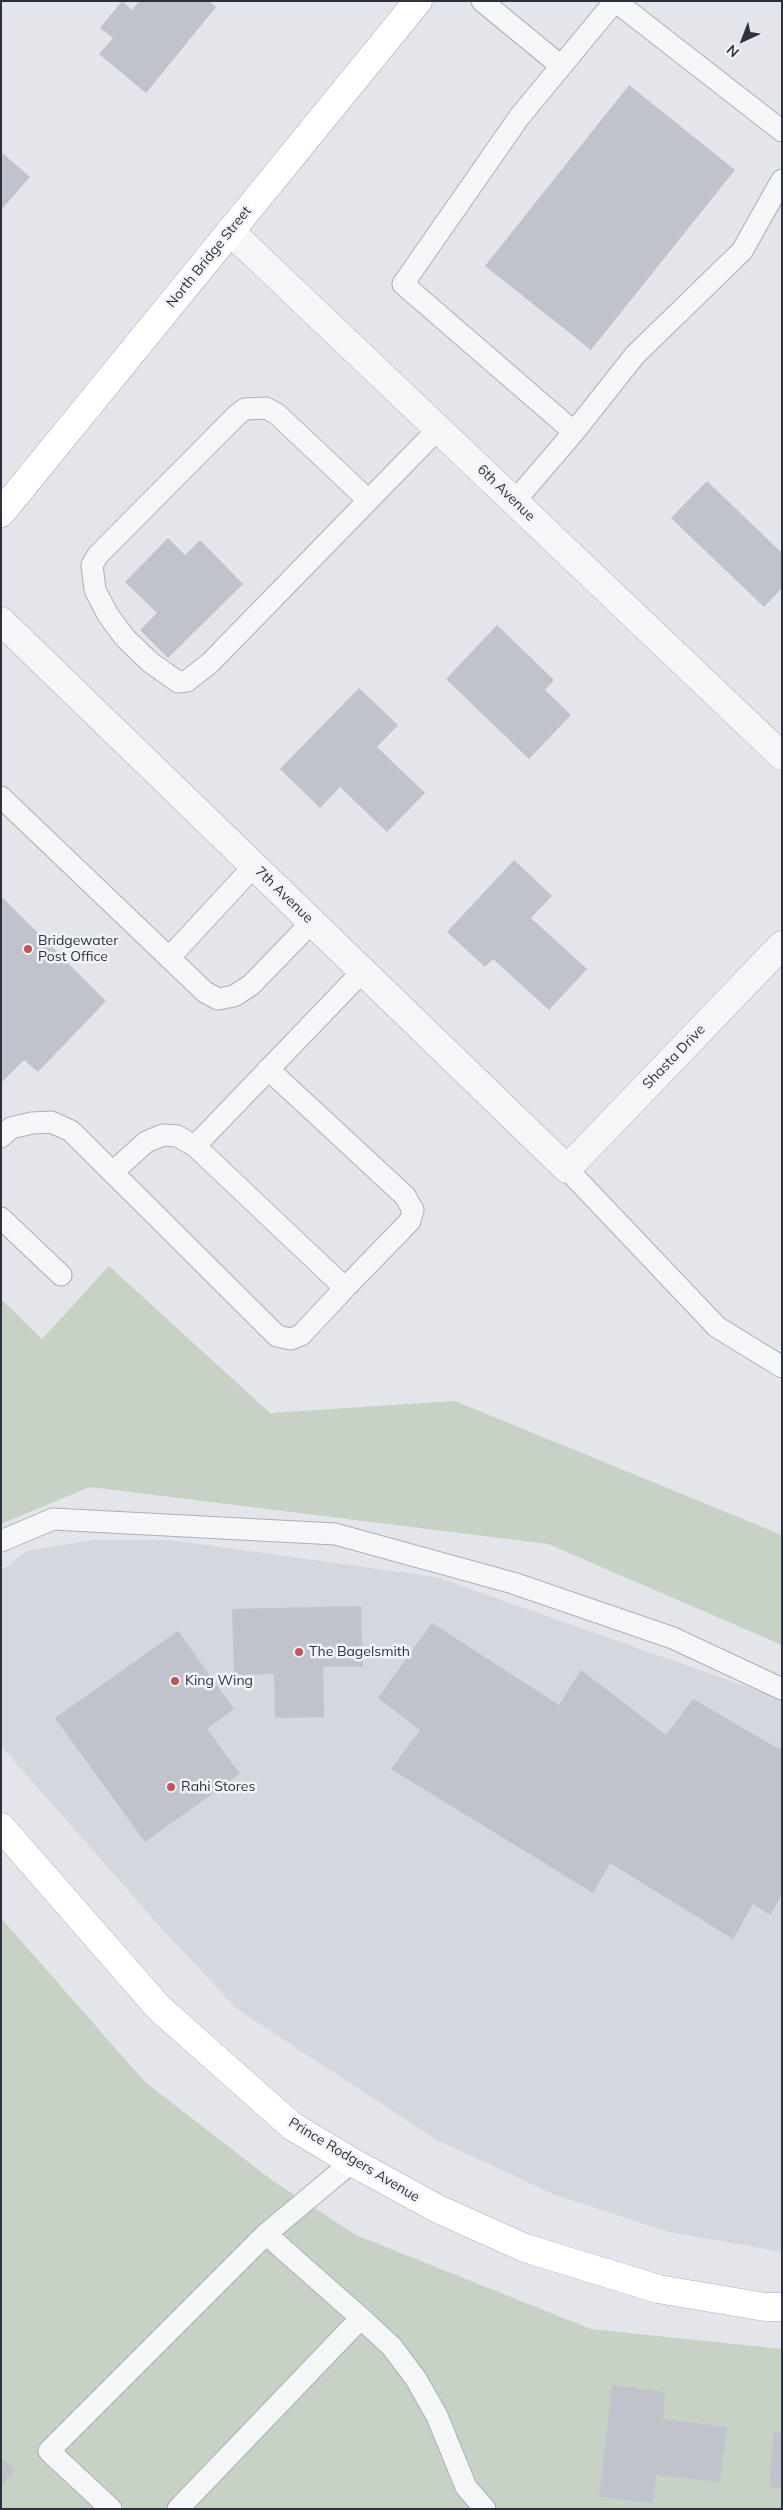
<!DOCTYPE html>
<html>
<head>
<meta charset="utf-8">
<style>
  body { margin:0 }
  #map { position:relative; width:783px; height:2510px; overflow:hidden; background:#e3e5ea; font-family:Mulish,sans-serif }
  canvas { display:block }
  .frame { position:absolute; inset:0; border:2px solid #2c3140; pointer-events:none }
  .north { position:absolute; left:718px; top:15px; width:50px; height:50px; -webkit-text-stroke:4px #f2f4f7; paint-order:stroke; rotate:223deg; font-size:14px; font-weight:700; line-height:20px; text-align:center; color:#2c3140 }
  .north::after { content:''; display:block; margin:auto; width:18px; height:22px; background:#2c3140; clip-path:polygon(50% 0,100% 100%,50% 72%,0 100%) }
</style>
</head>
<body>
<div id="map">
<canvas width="783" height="2510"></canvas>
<div class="frame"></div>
<div class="north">N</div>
</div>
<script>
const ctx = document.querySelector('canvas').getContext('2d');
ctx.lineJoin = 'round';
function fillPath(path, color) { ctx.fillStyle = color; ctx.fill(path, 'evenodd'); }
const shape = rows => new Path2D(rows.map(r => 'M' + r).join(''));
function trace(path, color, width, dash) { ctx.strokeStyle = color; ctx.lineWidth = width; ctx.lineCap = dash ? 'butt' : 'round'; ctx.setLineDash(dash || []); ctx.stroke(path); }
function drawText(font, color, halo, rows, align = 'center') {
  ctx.font = font + ' Mulish,sans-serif'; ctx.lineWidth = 5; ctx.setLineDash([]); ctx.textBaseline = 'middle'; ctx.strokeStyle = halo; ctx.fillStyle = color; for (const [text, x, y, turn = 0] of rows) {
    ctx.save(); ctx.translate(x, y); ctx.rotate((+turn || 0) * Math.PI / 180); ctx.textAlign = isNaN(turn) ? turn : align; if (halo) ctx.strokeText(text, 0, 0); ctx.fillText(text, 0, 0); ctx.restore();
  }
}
fillPath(shape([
  [93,1540,170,1540,436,1577,782,1699,782,2252,669,2232,555,2195,435,2139,237,2009,162,1929,1,1746,1,1571,27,1551]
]), '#d5d7de');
fillPath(shape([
  [109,1266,270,1413,455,1401,782,1535,782,1645,548,1544,90,1487,1,1524,1,1299,42,1339],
  [1,1918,145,2082,273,2181,356,2235,591,2329,782,2349,782,2509,1,2509]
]), '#c6d3c4');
fillPath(shape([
  [122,1,132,10,139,1,209,1,216,7,146,93,99,54,113,38,100,28],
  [629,85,735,170,591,350,485,266],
  [1,152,30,177,1,210],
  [707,481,782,553,782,588,764,607,671,518],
  [168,538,185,555,200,540,243,584,168,658,140,630,157,613,125,582],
  [497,625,554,680,545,690,571,715,529,759,446,679],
  [359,688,398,725,377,747,425,793,387,832,340,787,320,808,280,769],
  [514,860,552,896,531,918,587,969,549,1010,493,959,485,967,447,932],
  [1,896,106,1001,38,1072,24,1060,1,1083],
  [361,1606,363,1667,323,1667,324,1717,275,1718,274,1674,234,1675,232,1609],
  [432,1623,559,1705,581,1670,666,1735,693,1699,779,1749,782,1746,782,1894,770,1915,753,1904,733,1939,610,1863,593,1893,391,1769,420,1730,378,1698],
  [178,1631,234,1709,207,1729,240,1774,145,1842,55,1718],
  [612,2385,665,2392,663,2419,727,2427,720,2482,656,2475,653,2503,599,2497],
  [774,2432,782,2433,782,2488,769,2487],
  [1,2457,16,2470,1,2485]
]), '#c0c3cc');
const lane = shape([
  [482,1,561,66],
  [615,1,782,131],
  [574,432,403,284,520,116,615,1],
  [367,499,277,414,266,408,245,409,237,415,98,555,92,565,95,590,108,615,125,638,150,662,178,682,187,681,210,663,438,429],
  [514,502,574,432,635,355,742,251,782,180],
  [1,797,205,992,218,999,234,996,251,985,312,922],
  [169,958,254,866],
  [268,1069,405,1196,413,1210,410,1221,345,1288],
  [1,1137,11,1128,32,1123,51,1122,71,1131,277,1336,291,1339,301,1335,345,1288,195,1146,363,971],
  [567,1169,717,1327,782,1367],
  [113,1172,146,1142,163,1135,177,1136,195,1146],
  [1,1218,61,1275],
  [1,1541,53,1519,335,1534,513,1583,673,1638,782,1689],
  [361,2318,392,2347,416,2379,437,2416,466,2487,485,2509],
  [111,2509,49,2451,266,2234,352,2162],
  [178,2509,361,2318,266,2234]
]);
const street = shape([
  [230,231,782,756],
  [1,621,567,1169,782,945]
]);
const secondary = shape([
  [1,513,418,1],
  [1,1827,159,2008,292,2126,352,2162,438,2209,525,2248,658,2289,765,2307,782,2307]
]);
trace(lane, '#acafb7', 23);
trace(street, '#acafb7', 29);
trace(secondary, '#acafb7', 29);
trace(lane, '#f5f6f8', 21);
trace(street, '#f5f6f8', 28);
trace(secondary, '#fff', 28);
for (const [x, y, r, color] of [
  [28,949,5,"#c45256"],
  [299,1652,5,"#c45256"],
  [175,1681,5,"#c45256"],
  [171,1787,5,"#c45256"]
]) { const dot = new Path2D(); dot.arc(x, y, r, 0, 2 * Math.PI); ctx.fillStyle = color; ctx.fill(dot); trace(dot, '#f2f4f7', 2); }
drawText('14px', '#2c3140', '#f2f4f7', [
  ["North Bridge Street",209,257,-51],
  ["6th Avenue",506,493,44],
  ["7th Avenue",284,895,44],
  ["Shasta Drive",674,1057,-46],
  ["Prince Rodgers Avenue",354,2160,31]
]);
drawText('14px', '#2c3140', '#f2f4f7', [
  ["Bridgewater",38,941],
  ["Post Office",38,957],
  ["The Bagelsmith",309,1652],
  ["King Wing",185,1681],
  ["Rahi Stores",181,1787]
], 'left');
</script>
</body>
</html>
